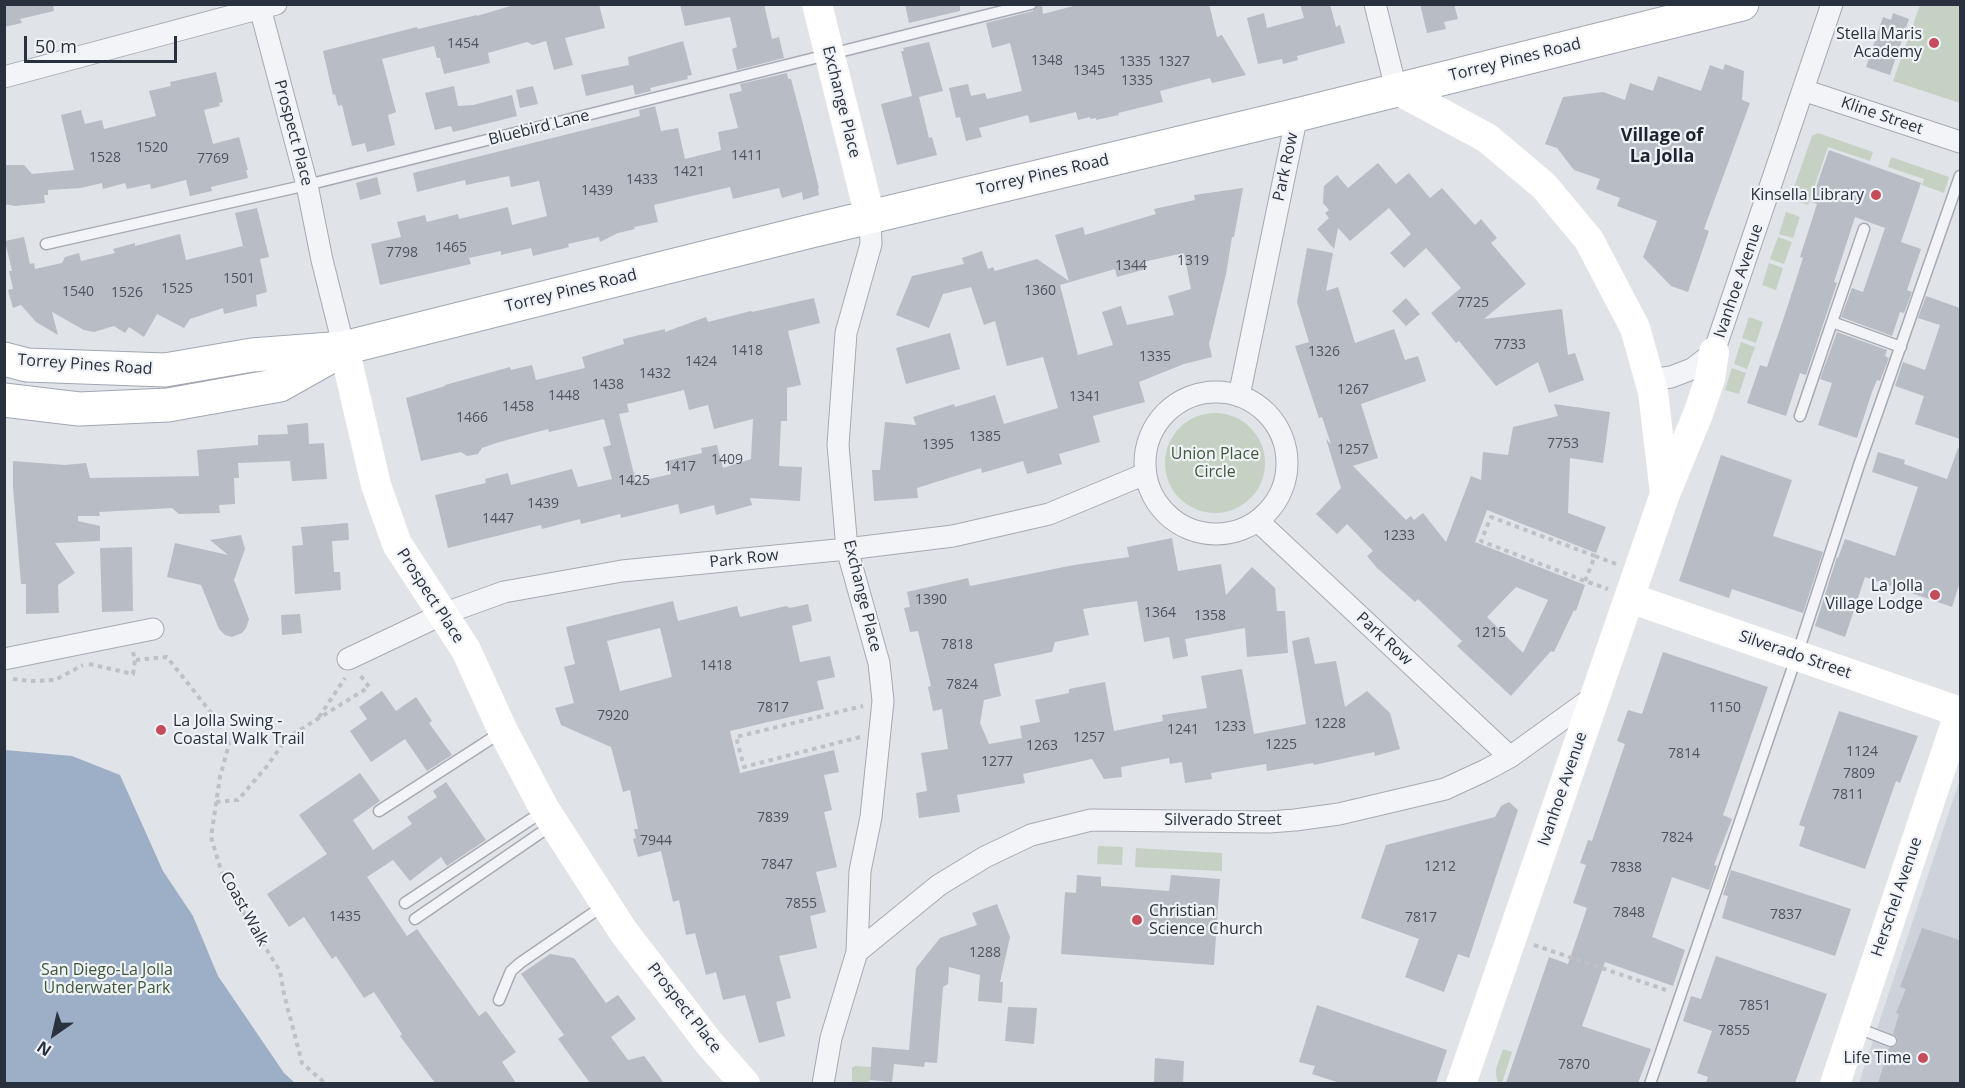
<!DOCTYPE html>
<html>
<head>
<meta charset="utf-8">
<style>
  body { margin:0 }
  #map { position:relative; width:1965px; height:1088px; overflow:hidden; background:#e0e3e8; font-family:"Open Sans",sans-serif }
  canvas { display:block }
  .frame { position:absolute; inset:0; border:6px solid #2a313e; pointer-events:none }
  .north { position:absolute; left:24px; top:1004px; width:60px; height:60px; -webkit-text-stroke:4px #eff2f6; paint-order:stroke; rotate:214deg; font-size:16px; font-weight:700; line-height:24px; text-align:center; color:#2a313e }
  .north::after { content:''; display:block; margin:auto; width:21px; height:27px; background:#2a313e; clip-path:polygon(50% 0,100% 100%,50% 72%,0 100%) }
  .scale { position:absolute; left:24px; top:36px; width:153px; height:27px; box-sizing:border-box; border:3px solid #2a313e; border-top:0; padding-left:8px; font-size:18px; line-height:21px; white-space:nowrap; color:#2a313e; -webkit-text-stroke:4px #eff2f6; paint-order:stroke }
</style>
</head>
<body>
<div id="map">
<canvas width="1965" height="1088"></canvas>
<div class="frame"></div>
<div class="north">N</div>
<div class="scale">50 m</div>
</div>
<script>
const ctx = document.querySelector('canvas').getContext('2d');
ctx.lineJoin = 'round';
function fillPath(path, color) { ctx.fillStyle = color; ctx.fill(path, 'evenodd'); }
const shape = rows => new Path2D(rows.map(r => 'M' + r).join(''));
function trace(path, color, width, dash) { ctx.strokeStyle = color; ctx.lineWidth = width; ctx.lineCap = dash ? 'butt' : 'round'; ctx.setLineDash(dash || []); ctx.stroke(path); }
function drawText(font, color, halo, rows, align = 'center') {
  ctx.font = font + ' "Open Sans",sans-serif'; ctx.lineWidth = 4.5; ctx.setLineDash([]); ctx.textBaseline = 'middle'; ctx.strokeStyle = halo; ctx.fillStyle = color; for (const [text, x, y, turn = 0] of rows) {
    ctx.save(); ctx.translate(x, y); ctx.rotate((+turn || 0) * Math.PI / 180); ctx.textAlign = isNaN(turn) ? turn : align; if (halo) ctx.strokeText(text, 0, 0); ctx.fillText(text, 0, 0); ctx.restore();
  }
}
fillPath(shape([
  [1960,779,1960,1083,1859,1083]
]), '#ced2da');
fillPath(shape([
  [1920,5,1960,5,1960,103,1893,81],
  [1818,133,1873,152,1870,161,1828,147,1808,205,1790,199,1812,136],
  [1891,157,1949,177,1944,193,1922,185,1924,179,1888,167],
  [1786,212,1800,217,1793,238,1779,234],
  [1778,237,1792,242,1784,264,1770,259],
  [1769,263,1783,268,1776,290,1762,285],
  [1749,317,1763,322,1756,343,1742,338],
  [1741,342,1755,347,1747,369,1734,364],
  [1732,368,1746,373,1739,394,1725,390],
  '1165 463a50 50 0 1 1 100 0a50 50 0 1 1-100 0Z',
  [1098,846,1123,847,1122,865,1097,864],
  [1136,848,1222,853,1222,871,1135,867],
  [1503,1049,1512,1052,1502,1083,1498,1083,1496,1075,1496,1069],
  [855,1066,871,1067,870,1080,867,1083,852,1083,852,1068]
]), '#c5d1c2');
fillPath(shape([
  [5,750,72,756,120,775,163,871,193,916,218,976,284,1073,295,1083,5,1083]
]), '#9dafc6');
fillPath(shape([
  [4,4,53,4,54,11,20,19,22,23,4,27],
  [517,4,599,4,605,28,565,38,573,65,554,70,546,41,533,45,527,42,488,53,490,63,444,74,440,58,437,58,434,46,382,59,396,112,388,115,395,145,367,152,365,143,352,146,342,105,338,106,335,94,333,95,323,51,417,27,418,29,477,15,477,16],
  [680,4,764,4,772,39,779,37,784,58,737,70,732,49,737,47,730,17,685,26],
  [905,4,960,4,960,11,909,23],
  [1038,4,1042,4,1043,14,1081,4,1209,4,1217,37,1222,35,1246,75,1212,83,1210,78,1160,91,1163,102,1118,113,1119,115,1096,120,1096,118,1090,119,1090,117,1078,120,1076,112,1030,123,1028,115,979,128,982,137,966,141,960,117,956,118,949,88,968,84,971,96,985,93,987,99,1022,91,1010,43,992,48,986,23,1033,11],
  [1300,4,1330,4,1336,27,1340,25,1345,43,1297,56,1298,60,1283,64,1282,59,1258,64,1247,18,1264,13,1267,28,1304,18],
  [1420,4,1454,4,1458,19,1444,22,1446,29,1427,33],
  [1893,13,1909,19,1890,75,1866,67,1883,17,1891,20],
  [683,41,692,75,687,76,688,79,658,86,650,88,651,91,635,95,633,85,586,96,581,75,629,65,628,57],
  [929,42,943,91,919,97,929,138,932,137,937,155,897,165,881,104,912,96,901,51,904,51,903,48],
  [1725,64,1744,71,1742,100,1750,103,1704,229,1709,231,1688,292,1671,286,1643,257,1657,221,1617,206,1620,198,1596,189,1600,179,1574,170,1557,148,1545,144,1563,97,1603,92,1625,100,1630,83,1653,91,1658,76,1701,91,1710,65,1723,70],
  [216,72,223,102,219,103,220,106,204,110,213,144,239,137,248,170,246,170,248,178,211,187,212,191,190,196,186,180,151,189,150,184,127,189,125,183,103,189,102,183,81,188,48,190,48,195,44,195,45,203,15,206,4,204,4,165,24,165,32,174,74,170,61,115,81,110,85,124,102,120,104,129,156,116,149,91,171,86,170,82],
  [787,73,788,79,791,79,803,124,819,188,818,189,819,195,803,200,802,192,782,198,779,188,733,199,730,187,654,205,658,222,634,227,635,229,618,233,600,242,599,237,568,244,569,247,533,256,531,248,501,255,501,251,469,258,471,264,380,285,371,244,401,237,397,222,425,215,427,222,458,214,459,219,508,207,512,225,547,216,539,181,511,187,509,176,466,185,465,180,417,192,413,173,640,116,639,110,655,106,661,131,678,128,685,159,721,150,718,132,738,128,729,94,742,91,740,84],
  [454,86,458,106,473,105,512,95,517,116,453,132,451,126,435,130,425,93],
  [533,86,538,104,520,108,516,90],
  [1829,150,1921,183,1901,242,1921,249,1907,290,1912,292,1904,313,1900,312,1892,336,1841,317,1852,288,1863,292,1885,228,1855,217,1834,282,1837,283,1806,375,1800,373,1786,416,1747,403,1760,365,1767,367,1787,308,1803,258,1800,257,1817,204,1811,202],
  [1378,163,1396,184,1409,173,1430,198,1442,188,1475,225,1481,219,1497,238,1491,243,1526,284,1484,319,1562,309,1568,355,1575,353,1584,380,1549,393,1538,362,1496,386,1459,341,1456,343,1431,313,1461,288,1426,248,1404,268,1390,253,1411,234,1389,208,1350,241,1338,228,1334,249,1317,229,1329,218,1325,213,1329,210,1323,203,1324,186,1337,175,1348,188],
  [377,177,381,194,360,200,356,183],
  [1243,188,1234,237,1232,237,1226,274,1209,344,1212,357,1184,364,1139,382,1145,402,1093,416,1100,442,1059,454,1062,464,1027,474,1023,461,982,473,981,468,917,488,918,498,874,501,872,470,880,470,885,422,916,425,913,417,954,404,955,407,995,395,1004,424,1058,408,1043,357,1007,366,995,321,984,325,971,287,943,294,929,328,896,315,912,276,964,264,962,258,982,251,988,269,993,267,995,271,1037,259,1069,281,1055,235,1083,227,1085,235,1156,214,1154,209,1195,200,1194,195],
  [1184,253,1191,289,1168,296,1174,315,1127,325,1121,306,1102,312,1113,345,1078,355,1060,285,1115,269,1117,277,1146,269,1143,262],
  [257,208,269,257,260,259,267,292,256,295,257,306,224,314,223,308,190,319,184,328,157,314,144,337,129,327,125,333,114,326,94,332,84,330,52,312,58,335,36,322,21,305,13,308,8,290,13,289,9,271,12,271,5,241,24,237,30,264,34,263,35,269,62,263,65,257,79,253,81,261,115,253,113,249,135,243,135,246,180,234,186,260,243,246,235,213],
  [1307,248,1333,253,1326,291,1338,287,1355,343,1394,329,1405,360,1418,356,1426,381,1361,404,1378,458,1353,466,1406,520,1411,516,1414,520,1423,513,1446,542,1471,476,1481,480,1483,452,1508,455,1513,427,1558,416,1554,404,1610,412,1603,463,1570,458,1568,513,1606,527,1596,553,1487,510,1475,542,1585,585,1576,611,1574,610,1554,652,1551,651,1511,696,1457,646,1462,641,1418,599,1415,602,1377,568,1367,556,1373,551,1347,524,1337,534,1316,514,1341,488,1326,439,1331,444,1322,417,1319,418,1295,346,1309,342,1297,302],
  [1516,587,1548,600,1523,653,1487,617],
  [1926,296,1960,308,1960,439,1915,424,1924,396,1895,386,1903,362,1925,370,1940,325,1918,318],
  [814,298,820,323,788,331,801,385,787,388,787,421,781,421,779,466,802,467,800,501,750,498,752,505,716,515,714,505,680,514,678,504,621,518,620,514,581,524,580,519,542,529,541,525,448,548,435,495,486,483,485,479,508,473,511,485,572,469,578,487,612,479,603,447,611,445,604,419,549,432,548,429,496,443,482,448,478,454,467,456,461,452,421,461,406,398,445,386,445,385,510,367,511,370,532,365,536,380,585,368,582,357,624,344,623,339,665,329,665,332,706,317,708,322,751,311,752,312],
  [684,390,689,410,708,405,714,429,753,419,751,459,723,468,717,445,701,448,702,453,667,461,671,474,636,482,619,414,629,412,627,404],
  [1406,298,1420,314,1406,326,1392,311],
  [1837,332,1887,350,1885,356,1889,358,1880,381,1877,380,1872,392,1857,438,1818,425,1832,383,1820,379],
  [950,333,960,369,906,384,896,348],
  [308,423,309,444,324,443,327,479,292,481,290,461,238,463,239,478,234,478,235,504,219,505,220,513,179,514,172,508,99,512,100,516,78,516,78,521,100,526,100,541,55,543,75,573,58,585,59,613,26,614,26,584,21,584,13,487,13,461,65,465,86,463,90,478,199,476,197,450,258,445,258,435,288,434,287,425],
  [1958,448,1960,449,1960,582,1952,607,1865,577,1845,637,1815,626,1837,557,1838,558,1845,539,1895,556,1918,487,1872,472,1878,452,1905,460,1904,464,1947,479],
  [1721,455,1792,480,1773,536,1823,552,1803,613,1732,589,1729,598,1679,581],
  [348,523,349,540,332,541,334,572,340,572,341,590,295,594,292,546,303,545,301,527],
  [241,535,245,549,234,580,249,619,246,628,242,633,232,637,225,635,219,629,201,585,167,577,175,543,228,555,210,540],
  [1172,538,1178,571,1221,564,1226,595,1252,567,1275,588,1277,611,1285,611,1288,653,1247,657,1245,628,1185,639,1188,656,1173,659,1169,637,1144,642,1137,601,1083,609,1089,635,1055,642,1052,652,994,664,1001,696,984,700,980,723,989,744,1022,738,1020,726,1040,722,1035,700,1069,693,1069,689,1105,682,1114,731,1163,721,1162,715,1207,708,1201,676,1242,669,1254,734,1306,724,1292,641,1309,637,1315,664,1336,661,1345,707,1367,691,1390,713,1400,749,1375,756,1374,752,1314,765,1313,763,1267,771,1266,764,1211,773,1212,779,1185,783,1182,762,1170,764,1169,758,1121,767,1122,777,1104,779,1092,759,1023,774,1025,783,957,795,960,812,919,818,916,793,927,791,921,753,948,749,942,709,933,711,928,687,931,686,918,631,910,632,904,608,910,607,907,592,968,578,970,586,1074,565,1129,557,1127,547],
  [132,547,133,611,102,612,100,548],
  [673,601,678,621,737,606,740,617,786,606,790,608,808,604,812,621,792,626,800,662,830,656,835,677,817,681,824,709,730,731,740,773,834,750,839,772,824,775,832,810,824,812,837,867,816,872,826,912,810,916,817,948,779,956,791,998,776,1002,785,1036,759,1043,745,995,723,1000,716,972,706,975,695,933,686,935,679,900,673,902,661,851,638,857,633,839,636,838,634,829,638,829,630,790,623,792,611,747,561,725,555,708,574,703,564,667,575,664,566,627],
  [660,628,672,677,620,691,607,641],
  [300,614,302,633,282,635,281,615],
  [1663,652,1768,687,1723,815,1732,819,1714,865,1717,866,1709,890,1672,877,1652,937,1685,950,1673,986,1605,962,1582,1026,1651,1049,1638,1083,1506,1083,1549,957,1568,964,1587,908,1573,903,1586,865,1580,863,1588,840,1592,841,1625,744,1617,741,1628,710,1642,714],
  [382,691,396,711,416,697,432,721,429,723,452,755,427,771,405,739,371,762,350,731,367,719,359,707],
  [1839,711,1918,736,1900,783,1896,781,1865,869,1799,846,1805,827,1799,825],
  [360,773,380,801,353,820,373,850,412,824,407,817,437,797,433,791,446,782,486,840,447,866,441,857,410,881,393,860,367,877,407,936,417,929,479,1016,486,1011,516,1052,502,1062,516,1083,435,1083,400,1036,402,1034,374,992,364,998,336,956,332,959,304,917,289,927,267,894,327,854,299,815],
  [1509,802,1518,810,1469,958,1458,954,1444,992,1405,977,1419,939,1361,918,1386,845,1495,817,1501,806],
  [1731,870,1851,909,1835,956,1722,918,1728,896,1723,895],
  [1077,875,1101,877,1101,886,1169,891,1171,875,1220,879,1214,965,1061,954,1065,892,1076,893],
  [997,904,1010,937,1000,982,1003,982,1002,1003,978,1001,980,975,949,967,948,984,943,987,937,1063,925,1062,924,1067,894,1064,892,1082,870,1080,872,1047,909,1050,916,968,940,938,977,925,972,913],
  [1922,928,1960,940,1960,1083,1878,1083,1889,1048,1895,1047,1898,1043,1897,1037,1893,1034,1899,1014,1896,1013,1906,989,1900,987],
  [550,954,574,958,606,1003,618,995,636,1019,611,1037,628,1060,644,1056,664,1083,590,1083,558,1039,564,1035,521,974],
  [1716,956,1827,994,1795,1083,1706,1083,1708,1077,1697,1073,1712,1031,1683,1021,1691,996,1701,999],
  [1317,1005,1447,1050,1436,1083,1340,1083,1312,1074,1315,1066,1299,1062],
  [1008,1007,1037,1008,1034,1044,1005,1041],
  [1155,1058,1184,1061,1183,1083,1154,1083]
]), '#b8bcc4');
const lane = shape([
  [46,244,307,185,1031,4],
  [1832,322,1864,229],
  [1800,416,1832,322,1901,347],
  [379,811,500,733],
  [405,903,542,812],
  [415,919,552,825],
  [499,1000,511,971,520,963,603,906],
  [1855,1027,1891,1041],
  [1650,1084,1797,655,1859,465,1960,176]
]);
const street = shape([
  [259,4,307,185,322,260,344,348],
  [1375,4,1396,89],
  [4,77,276,4],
  [1803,90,1960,142],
  [1649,380,1671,377,1692,369,1714,352,1832,4],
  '1145 463a71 71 0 1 1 142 0a71 71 0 1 1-142 0Z',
  [1239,396,1297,115],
  [1258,521,1510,757],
  [4,659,153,629],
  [348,659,443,614,504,592,622,571,847,549,953,536,1049,514,1145,474],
  [857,952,939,885,985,857,1031,835,1091,820,1269,822,1295,820,1339,814,1445,789,1486,770,1510,757,1596,695],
  [823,1084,831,1038,857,952,860,871,871,817,883,701,879,663,847,549,838,445,846,333,871,244,870,217]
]);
const primary = shape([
  [4,359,27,365,165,370,252,355,344,348,807,232,1297,115,1742,4],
  [4,400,79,409,168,405,280,385,335,354]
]);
trace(lane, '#a6aab2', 13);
trace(street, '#a6aab2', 23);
trace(primary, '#a0a7b3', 35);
trace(shape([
  [1595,556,1616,564],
  [1585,581,1595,556,1491,517,1481,541,1585,581,1608,589],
  [133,652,135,660,167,657,220,724,229,744,220,777,211,837,221,870,230,891,280,971,284,994,302,1063,326,1084],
  [89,664,133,674,135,660],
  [13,679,31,681,55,680,83,665],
  [319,717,345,678],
  [860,737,744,767,736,737,863,706],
  [216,802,238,800,267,766,287,738,369,687,360,675],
  [1534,945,1669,991]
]), '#bfc1c7', 4, [4.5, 4.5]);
trace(lane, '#f3f4f7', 10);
trace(street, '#f3f4f7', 21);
trace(shape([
  [817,4,870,217],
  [1396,89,1487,138,1544,186,1589,240,1635,328,1653,392,1665,494],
  [344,348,376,485,397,544,466,650,503,731,545,810,623,931,709,1043,745,1084],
  [1630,598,1960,712],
  [1461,1084,1665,494,1698,414,1710,379,1714,352],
  [1835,1084,1960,711]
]), '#fff', 30);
trace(primary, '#fff', 33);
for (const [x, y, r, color] of [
  [1934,43,6,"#c54d5b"],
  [1876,195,6,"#c54d5b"],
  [1935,595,6,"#c54d5b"],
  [161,730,6,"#c54d5b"],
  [1137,920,6,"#c54d5b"],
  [1923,1058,6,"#c54d5b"]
]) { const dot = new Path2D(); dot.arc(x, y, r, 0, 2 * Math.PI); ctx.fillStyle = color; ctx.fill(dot); trace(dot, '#eff2f6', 2); }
drawText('14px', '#4e5460', null, [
  ["1454",463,44],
  ["1348",1047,61],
  ["1335",1135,62],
  ["1327",1174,62],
  ["1345",1089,71],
  ["1335",1137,81],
  ["1520",152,148],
  ["1411",747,156],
  ["1528",105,158],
  ["7769",213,159],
  ["1421",689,172],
  ["1433",642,180],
  ["1439",597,191],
  ["1465",451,248],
  ["7798",402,253],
  ["1319",1193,261],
  ["1344",1131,266],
  ["1501",239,279],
  ["1525",177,289],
  ["1360",1040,291],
  ["1540",78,292],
  ["1526",127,293],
  ["7725",1473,303],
  ["7733",1510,345],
  ["1418",747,351],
  ["1326",1324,352],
  ["1335",1155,357],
  ["1424",701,362],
  ["1432",655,374],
  ["1438",608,385],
  ["1267",1353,390],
  ["1448",564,396],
  ["1341",1085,397],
  ["1458",518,407],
  ["1466",472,418],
  ["1385",985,437],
  ["7753",1563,444],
  ["1395",938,445],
  ["1257",1353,450],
  ["1409",727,460],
  ["1417",680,467],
  ["1425",634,481],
  ["1439",543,504],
  ["1447",498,519],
  ["1233",1399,536],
  ["1390",931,600],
  ["1364",1160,613],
  ["1358",1210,616],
  ["1215",1490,633],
  ["7818",957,645],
  ["1418",716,666],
  ["7824",962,685],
  ["7817",773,708],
  ["1150",1725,708],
  ["7920",613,716],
  ["1228",1330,724],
  ["1233",1230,727],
  ["1241",1183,730],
  ["1257",1089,738],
  ["1225",1281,745],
  ["1263",1042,746],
  ["1124",1862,752],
  ["7814",1684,754],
  ["1277",997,762],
  ["7809",1859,774],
  ["7811",1848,795],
  ["7839",773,818],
  ["7824",1677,838],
  ["7944",656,841],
  ["7847",777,865],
  ["1212",1440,867],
  ["7838",1626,868],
  ["7855",801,904],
  ["7848",1629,913],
  ["7837",1786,915],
  ["1435",345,917],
  ["7817",1421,918],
  ["1288",985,953],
  ["7851",1755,1006],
  ["7855",1734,1031],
  ["7870",1574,1065]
]);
drawText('16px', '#2a313e', '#eff2f6', [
  ["Stella Maris",1922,34],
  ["Academy",1922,52],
  ["Kinsella Library",1864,195],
  ["La Jolla",1923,586],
  ["Village Lodge",1923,604],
  ["La Jolla Swing -",173,721,"left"],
  ["Coastal Walk Trail",173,739,"left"],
  ["Christian",1149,911,"left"],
  ["Science Church",1149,929,"left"],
  ["Life Time",1911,1058]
], 'right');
drawText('16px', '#2a313e', '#eff2f6', [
  ["Torrey Pines Road",1515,60,-14],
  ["Exchange Place",841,102,76],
  ["Kline Street",1882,116,19],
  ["Bluebird Lane",539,128,-14],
  ["Prospect Place",293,133,75],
  ["Park Row",1286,167,-78],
  ["Torrey Pines Road",1043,175,-13],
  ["Ivanhoe Avenue",1739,281,-71],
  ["Torrey Pines Road",571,291,-14],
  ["Torrey Pines Road",85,365,4],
  ["Park Row",744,559,-6],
  ["Prospect Place",430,596,57],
  ["Exchange Place",862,596,76],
  ["Park Row",1384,639,43],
  ["Silverado Street",1795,655,19],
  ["Ivanhoe Avenue",1563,789,-71],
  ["Silverado Street",1223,820],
  ["Herschel Avenue",1897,897,-71],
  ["Coast Walk",244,909,61],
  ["Prospect Place",684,1008,52]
]);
drawText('16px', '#3d5938', '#eff2f6', [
  ["Union Place",1215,454],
  ["Circle",1215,472],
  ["San Diego-La Jolla",107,970],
  ["Underwater Park",107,988]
]);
drawText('bold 18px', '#1c222f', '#eff2f6', [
  ["Village of",1662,136],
  ["La Jolla",1662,157]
]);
</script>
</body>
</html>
